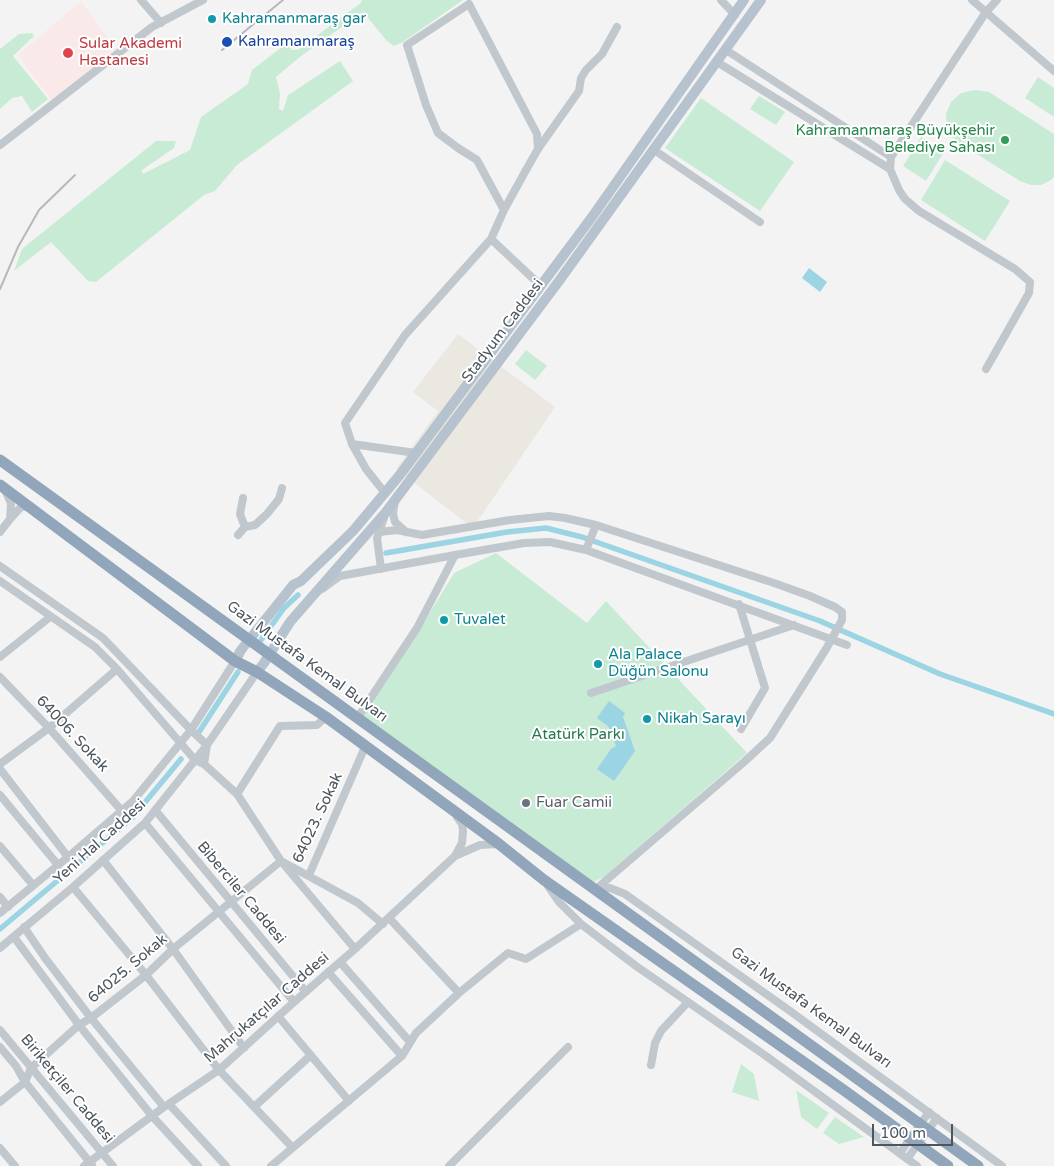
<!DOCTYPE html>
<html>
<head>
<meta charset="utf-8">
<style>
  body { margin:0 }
  #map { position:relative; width:1054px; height:1166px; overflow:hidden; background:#f4f3f3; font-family:"Varela Round",sans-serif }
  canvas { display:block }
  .scale { position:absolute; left:872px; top:1124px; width:81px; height:22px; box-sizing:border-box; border:2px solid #4c565e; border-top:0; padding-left:6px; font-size:15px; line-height:18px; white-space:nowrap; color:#4c565e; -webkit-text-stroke:4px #fff; paint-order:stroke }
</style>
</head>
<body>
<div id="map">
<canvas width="1054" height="1166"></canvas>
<div class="scale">100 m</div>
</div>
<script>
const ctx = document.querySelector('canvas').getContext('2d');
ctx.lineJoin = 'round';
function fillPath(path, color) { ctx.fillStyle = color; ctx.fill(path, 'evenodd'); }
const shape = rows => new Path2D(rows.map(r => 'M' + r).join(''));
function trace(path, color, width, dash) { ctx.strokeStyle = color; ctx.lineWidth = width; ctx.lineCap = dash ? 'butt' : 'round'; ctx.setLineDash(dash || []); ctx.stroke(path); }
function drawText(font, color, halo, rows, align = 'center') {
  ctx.font = font + ' "Varela Round",sans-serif'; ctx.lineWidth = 4; ctx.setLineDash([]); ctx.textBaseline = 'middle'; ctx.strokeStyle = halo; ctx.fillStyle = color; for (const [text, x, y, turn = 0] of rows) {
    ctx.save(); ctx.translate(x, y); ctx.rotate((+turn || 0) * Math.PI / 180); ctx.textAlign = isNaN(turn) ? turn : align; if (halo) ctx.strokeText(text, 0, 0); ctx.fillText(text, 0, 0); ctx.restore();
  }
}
fillPath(shape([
  [458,334,555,407,477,522,469,525,396,469,438,411,413,392]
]), '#eae8e1');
fillPath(shape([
  [81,1,117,50,53,102,18,55]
]), '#f9e9e8');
fillPath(shape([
  [361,0,463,0,403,42,394,46,387,41,363,12,301,56,276,77,280,94,279,109,283,111,288,95,340,61,353,81,237,165,215,191,204,195,96,282,88,281,51,242,14,271,22,249,156,141,176,141,174,148,142,170,143,174,190,150,201,117,248,84,252,70,287,43,291,50,298,50,362,2],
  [32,33,34,36,13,56,48,99,32,112,22,96,12,98,0,109,0,49,19,34],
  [1038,77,1054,88,1054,117,1025,98],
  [975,90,989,92,1054,134,1054,177,1051,180,1041,185,1031,185,1020,181,959,143,951,136,947,126,946,114,951,102,961,93],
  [759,96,785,112,776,125,750,109],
  [701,98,794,162,760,211,665,148],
  [921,137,944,152,926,181,903,166],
  [945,160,1010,201,985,241,921,200],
  [526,350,547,366,535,380,515,364],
  [496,553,587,623,606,601,747,753,604,877,591,883,358,717,420,629,454,573],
  [741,1064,754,1074,759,1101,732,1092],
  [796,1090,829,1113,817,1129,801,1117],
  [835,1117,864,1137,839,1144,823,1133]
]), '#c8ebd5');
fillPath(shape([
  [809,268,827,282,820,292,802,278],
  [609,701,625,713,623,717,635,751,614,781,597,769,611,749,616,746,608,726,597,718]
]), '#9bd4e2');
trace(shape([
  [386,553,507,532,546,528,582,537,820,621,940,674,1054,714],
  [261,640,284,608,298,595],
  [199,732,238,672],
  [0,929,132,818,181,759]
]), '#9bd4e2', 5.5);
trace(shape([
  [141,0,161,23],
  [721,0,735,15],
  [972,0,1054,71],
  [726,50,891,157],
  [717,62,890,169],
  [0,145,152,27,203,0],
  [654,150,760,222],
  [504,210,477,160,458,148,438,133,426,105,407,45,469,4,537,134,538,149],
  [491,239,541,286],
  [986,369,1029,293,1030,282,1015,269,919,211,905,199,899,190,890,169,891,157,986,12,997,0],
  [352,444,416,453],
  [5,490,11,503,10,519,21,507,29,506],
  [385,493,366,469,352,444,345,423,405,335,491,239,504,210,526,170,538,149,579,91,581,78,586,70,602,54,617,27],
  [243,498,240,514,245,527],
  [395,500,393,514,395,522,406,532],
  [0,532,10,519],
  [379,532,397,530,422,535,510,520,549,516,565,518,596,525,774,583,810,596,835,607,842,612,842,620,826,649,770,738,744,762,596,889],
  [238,535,245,527,255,525,267,514,279,499,282,488],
  [586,550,596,525],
  [0,566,103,638,191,730,207,745,204,764],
  [381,569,377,538,385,515],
  [0,581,95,647,117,669,195,760,204,764,237,794,281,861,355,949],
  [322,589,340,576,455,555],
  [739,604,765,688,741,729],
  [0,657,50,617],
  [0,677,49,728,122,811],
  [591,693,794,625],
  [358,717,417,628,455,555,524,543,550,542,586,550,847,645],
  [0,764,49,728,117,669],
  [0,769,68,857],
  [237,794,280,726,317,725,326,717],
  [0,795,58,865],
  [156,811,306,992],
  [145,823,294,1002],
  [0,846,33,885],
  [455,856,462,843,463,831,462,824,457,817],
  [103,860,173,949,244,1048],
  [309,875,365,747],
  [548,886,559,902,581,924,636,966,766,1056,917,1166],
  [73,887,146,975,219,1070,292,1147],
  [596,889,610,888,625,894,790,1011,1002,1166],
  [0,897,8,907],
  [0,913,68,857,133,801,191,730,235,661],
  [389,918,459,993],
  [24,927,45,958,91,1018,164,1107],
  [14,937,79,1025,152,1116,198,1166],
  [0,948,73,887,145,823,207,745,257,672],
  [340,962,410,1042],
  [328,972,402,1056],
  [278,1016,349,1101],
  [0,1030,113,1166],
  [0,1047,16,1066,25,1082,92,1165],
  [651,1065,655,1043,661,1031,688,1002],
  [0,1102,25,1082,31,1068,79,1025,91,1018,146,975,173,949,281,861,358,903,383,924],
  [169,1104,226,1166],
  [254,1107,311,1055],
  [0,1148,15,1166],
  [900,1153,929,1112],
  [907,1159,937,1118],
  [84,1166,164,1107,219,1070,294,1002,355,949,455,856,480,845,499,844],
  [271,1166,402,1056,416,1033,459,993,508,953,526,959,581,924],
  [449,1166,568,1047]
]), '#c0c7cd', 8);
trace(shape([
  [235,661,241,650,293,585,301,581,353,531,399,476,592,217,744,0],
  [257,672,264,663,290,622,386,512,559,281,761,0]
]), '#b6c2cd', 10);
trace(shape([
  [0,460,978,1166],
  [0,485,235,661,257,672,326,717,499,844,544,880,845,1091,948,1166]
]), '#91a6ba', 11);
trace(shape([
  [222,50,283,0],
  [0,289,18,247,39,210,75,175]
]), '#b6b8bc', 2);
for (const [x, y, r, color] of [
  [212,19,5,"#0f9aa8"],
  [227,42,6,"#1a4fb4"],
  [68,53,6,"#e0444e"],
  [1005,140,5,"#2e9e5b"],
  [444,620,5,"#0f9aa8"],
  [598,664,5,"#0f9aa8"],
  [647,719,5,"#0f9aa8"],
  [526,803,5,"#6b7280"]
]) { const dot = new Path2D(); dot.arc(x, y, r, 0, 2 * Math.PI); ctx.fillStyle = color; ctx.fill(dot); trace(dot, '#fff', 2); }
drawText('15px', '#0d838f', '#fff', [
  ["Kahramanmaraş gar",222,19],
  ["Tuvalet",454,620],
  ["Ala Palace",608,655],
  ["Düğün Salonu",608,672],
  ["Nikah Sarayı",657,719]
], 'left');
drawText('15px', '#164399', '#fff', [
  ["Kahramanmaraş",238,42]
], 'left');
drawText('15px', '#be3a42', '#fff', [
  ["Sular Akademi",79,44],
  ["Hastanesi",79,61]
], 'left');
drawText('15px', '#27864d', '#fff', [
  ["Kahramanmaraş Büyükşehir",995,131],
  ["Belediye Sahası",995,148]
], 'right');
drawText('15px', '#4c565e', '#fff', [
  ["Stadyum Caddesi",503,331,-53],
  ["Gazi Mustafa Kemal Bulvarı",307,662,36],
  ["64006. Sokak",72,734,47],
  ["64023. Sokak",318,818,-65],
  ["Yeni Hal Caddesi",100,842,-42],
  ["Biberciler Caddesi",241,893,50],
  ["64025. Sokak",128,969,-40],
  ["Mahrukatçılar Caddesi",267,1008,-41],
  ["Gazi Mustafa Kemal Bulvarı",811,1008,36],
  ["Biriketçiler Caddesi",67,1089,50]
]);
drawText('15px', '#25784d', '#fff', [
  ["Atatürk Parkı",578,735]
]);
drawText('15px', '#5b616d', '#fff', [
  ["Fuar Camii",536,803]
], 'left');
</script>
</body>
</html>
